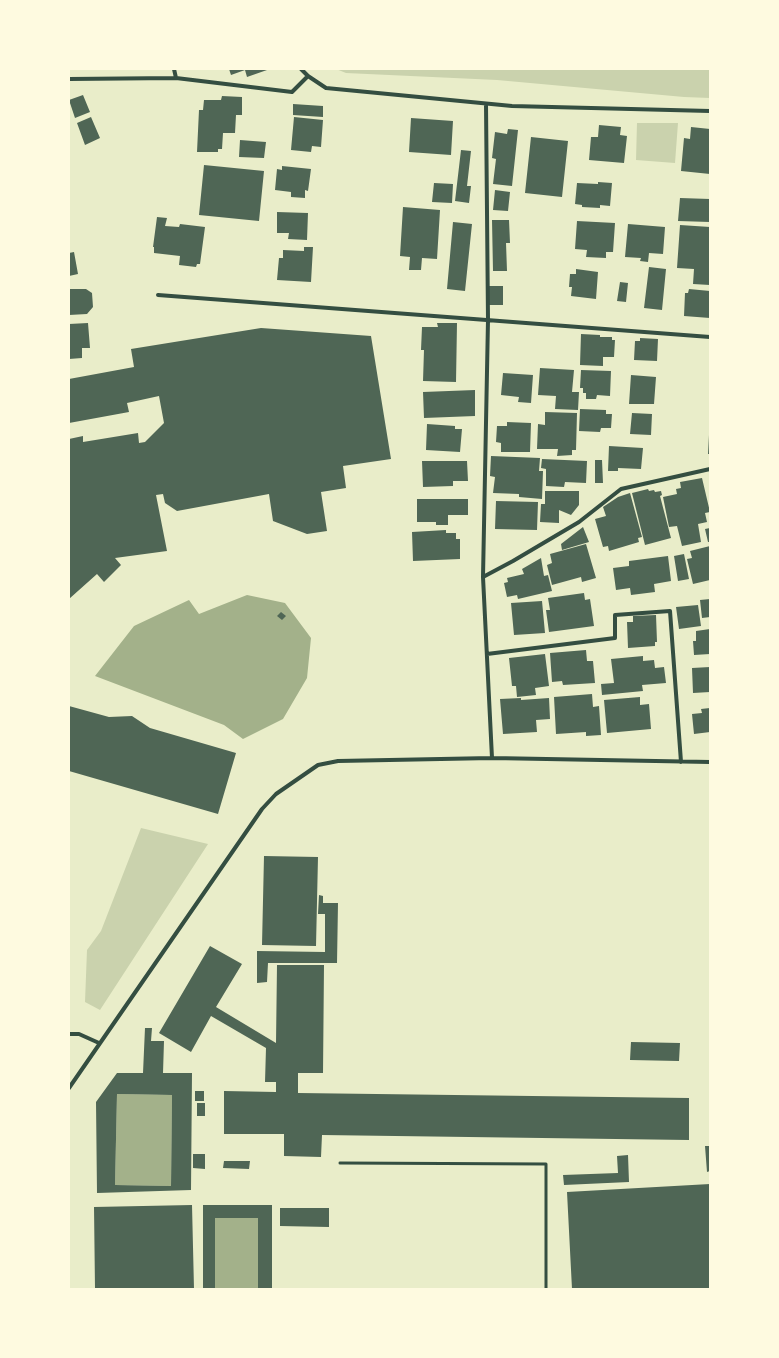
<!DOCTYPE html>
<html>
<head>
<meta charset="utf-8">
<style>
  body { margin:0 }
  #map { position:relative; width:779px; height:1358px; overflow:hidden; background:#e9edc9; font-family:"Alegreya Sans",sans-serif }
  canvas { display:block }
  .frame { position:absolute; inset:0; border:70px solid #fefae0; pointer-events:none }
</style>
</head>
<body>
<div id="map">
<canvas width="779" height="1358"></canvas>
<div class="frame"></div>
</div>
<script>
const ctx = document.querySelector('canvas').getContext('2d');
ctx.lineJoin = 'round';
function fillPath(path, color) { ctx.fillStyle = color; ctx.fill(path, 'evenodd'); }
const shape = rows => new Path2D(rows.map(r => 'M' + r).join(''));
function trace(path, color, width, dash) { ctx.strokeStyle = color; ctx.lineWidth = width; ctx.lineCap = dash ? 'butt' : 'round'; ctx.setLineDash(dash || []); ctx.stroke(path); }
fillPath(shape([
  [336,69,710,69,710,98,684,97,497,80,346,73],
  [637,123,678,123,675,163,636,160],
  [141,828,208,844,100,1010,85,1002,87,950,101,931]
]), '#cad2ad');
fillPath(shape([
  [247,595,285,603,311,638,307,678,283,719,243,739,224,725,95,676,134,626,189,600,199,614],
  [117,1094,172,1095,171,1186,115,1185],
  [215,1218,258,1218,258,1289,215,1289]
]), '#a3b18a');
fillPath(shape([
  [229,69,266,69,267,70,247,77,245,70,231,75],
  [83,95,90,112,75,118,69,100],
  [222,96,242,97,242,115,236,115,235,133,223,133,222,149,218,149,218,152,197,152,199,110,203,110,204,100,221,100],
  [293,104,323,106,323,117,293,115],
  [91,117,100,138,85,145,77,123],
  [294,117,323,120,321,147,312,146,311,152,291,150],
  [411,118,453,121,451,155,409,152],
  [599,125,621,127,620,135,627,136,624,163,589,160,591,137,598,137],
  [691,127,710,129,710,174,681,171,684,138,690,139],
  [508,129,518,130,512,186,493,184,496,159,492,158,495,132,507,134],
  [531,137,568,141,562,197,525,193],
  [240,140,266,142,264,158,239,157],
  [461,150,471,151,467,186,471,186,469,203,455,201],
  [204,165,264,171,259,221,199,215],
  [282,166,311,169,308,191,305,190,305,198,291,197,291,192,275,190,277,169,282,170],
  [598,182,612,183,610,206,600,205,600,208,582,207,582,205,575,204,577,183,598,184],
  [434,183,453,184,452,203,432,202],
  [495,190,510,192,508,211,493,210],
  [680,198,710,199,710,222,678,221],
  [403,207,440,210,437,259,422,258,421,270,409,270,410,257,400,256],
  [277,212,308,213,307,240,288,239,289,233,277,233],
  [157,217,167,218,165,226,179,227,180,224,205,227,200,264,197,264,196,267,179,265,180,256,154,253,154,247,153,247],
  [492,220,509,220,510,243,506,243,507,271,493,271],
  [577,221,615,223,613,252,606,252,606,258,586,257,587,250,575,249],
  [453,222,472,224,465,291,447,289],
  [628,224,665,227,663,254,649,253,648,262,640,261,641,258,625,257],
  [680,225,710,227,710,285,693,284,694,269,677,268],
  [304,247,313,247,311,282,277,280,279,258,283,258,283,250,304,251],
  [74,252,78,274,69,276,69,253],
  [649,267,666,269,662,310,644,308],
  [576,269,598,272,596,299,571,296,572,287,569,287,570,274,576,274],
  [620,282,628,283,626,302,617,301],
  [489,286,503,286,503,305,489,305],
  [69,289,86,289,92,293,93,307,87,314,69,315],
  [689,289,710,291,710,318,684,316,685,293,688,293],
  [88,323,90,348,82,348,82,358,69,359,69,324],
  [437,323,457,323,456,382,423,381,424,350,421,350,422,327,438,327],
  [261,328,371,336,391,459,343,466,346,488,321,492,327,531,307,534,273,521,269,494,177,511,165,503,163,494,156,495,167,551,115,558,121,565,104,582,97,574,69,599,69,439,83,436,83,442,138,433,139,443,145,442,164,423,159,396,127,403,129,412,69,423,69,379,134,367,131,349],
  [581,334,600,335,600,337,612,337,612,340,615,340,614,357,603,357,603,366,580,365],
  [640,338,658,339,657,361,634,360,635,341,640,341],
  [540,368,574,370,572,392,579,392,578,410,555,409,556,396,538,395],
  [581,370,611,371,610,396,597,395,596,399,586,399,586,393,583,393,583,388,580,388],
  [503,373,533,375,531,403,518,402,519,397,501,395],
  [631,375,656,377,654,404,629,404],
  [475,390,475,416,424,418,423,392],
  [580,409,606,410,606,414,612,414,611,428,601,428,600,432,579,431],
  [545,412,577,413,576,450,572,450,572,455,557,456,558,449,537,449,538,424,545,425],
  [632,413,652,414,651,435,630,434],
  [507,422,531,423,530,452,501,452,501,443,496,442,497,426,507,426],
  [427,424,455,426,455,429,462,429,460,452,426,450],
  [709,435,710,435,710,454,708,454],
  [609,446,643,448,641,469,618,468,618,471,608,471],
  [491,456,540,458,539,471,543,471,542,499,519,497,519,494,493,493,495,477,490,476],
  [542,459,587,461,586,483,565,482,564,487,546,486,546,469,541,468],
  [595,460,602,460,603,483,595,483],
  [422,461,467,461,468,481,453,481,453,486,423,487],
  [702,478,710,512,705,513,707,522,698,524,701,542,682,546,677,526,669,527,663,497,677,494,676,489,681,488,680,482],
  [648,489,649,491,654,490,655,492,661,491,662,495,660,496,671,538,645,545,632,493],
  [545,491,579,491,579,505,571,515,559,510,559,523,540,522,541,504,545,504],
  [630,493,642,537,638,538,639,542,609,551,608,546,603,547,595,519,606,516,603,507,618,497],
  [417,499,468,499,468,515,448,515,448,525,436,525,436,522,417,522],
  [496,501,538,502,537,530,495,529],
  [583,527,589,542,562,550,561,544],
  [710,528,710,542,708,542,705,529],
  [446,530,446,533,456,533,456,539,460,539,460,559,413,561,412,532],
  [586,544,596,578,582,582,581,577,552,585,547,565,552,563,550,554],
  [710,546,710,580,693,584,687,559,692,558,690,551],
  [684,554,689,579,678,581,674,556],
  [668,556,671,581,654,584,655,592,631,595,630,588,616,590,613,568,629,566,629,561],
  [541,558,544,576,548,575,552,591,518,599,517,595,507,597,504,583,508,582,507,578,524,574,522,569],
  [584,593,585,600,590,599,594,626,549,632,546,610,550,610,548,598],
  [710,599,710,617,702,618,700,600],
  [542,601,545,633,514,635,511,603],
  [698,605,701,626,679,629,676,607],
  [281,612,286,616,282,620,277,616],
  [656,615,657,642,655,642,655,646,628,648,627,622,633,622,633,616],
  [710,629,710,654,694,655,693,641,696,641,696,631],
  [586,650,587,661,593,661,595,683,563,685,562,681,552,682,550,653],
  [545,654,549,686,535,688,536,695,517,697,516,686,512,686,509,658],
  [643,656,643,661,654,660,655,668,664,667,666,683,642,685,643,691,602,695,601,684,614,683,611,659],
  [710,667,710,692,693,693,692,668],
  [592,694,593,707,599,706,601,735,586,736,586,732,556,734,554,697],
  [640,697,640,705,649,704,651,729,607,733,604,700],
  [521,698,521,700,549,698,550,719,536,720,537,732,503,734,500,699],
  [69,706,109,717,132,716,150,728,236,753,218,814,69,771],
  [710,708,710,732,694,734,692,714,702,713,701,709],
  [264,856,318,857,316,946,262,945],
  [319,895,323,896,323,903,338,903,337,963,268,963,267,982,257,983,257,951,325,952,325,914,318,914],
  [210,946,242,964,216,1007,276,1043,277,965,324,965,323,1073,298,1073,298,1093,689,1098,689,1140,322,1135,321,1157,284,1156,284,1134,224,1134,224,1091,276,1092,276,1082,265,1082,266,1048,211,1016,191,1052,159,1033],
  [145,1028,152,1028,151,1041,164,1041,163,1073,192,1073,191,1190,97,1193,96,1102,117,1073,143,1073],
  [117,1094,172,1095,171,1186,115,1185],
  [631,1042,680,1043,679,1061,630,1060],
  [195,1091,204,1091,204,1101,195,1101],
  [197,1103,205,1103,205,1116,197,1116],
  [705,1146,710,1146,710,1171,707,1172],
  [193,1154,205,1154,205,1169,193,1168],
  [628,1155,629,1182,564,1185,563,1175,618,1173,617,1156],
  [224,1161,250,1161,249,1169,223,1168],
  [710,1184,710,1289,572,1289,567,1192],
  [192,1205,194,1289,95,1289,94,1207],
  [203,1205,272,1205,272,1289,258,1289,258,1218,215,1218,215,1289,203,1289],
  [280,1208,329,1208,329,1227,280,1226]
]), '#4f6655');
trace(shape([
  [340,1163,546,1164,546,1289]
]), '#344e41', 3);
trace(shape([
  [174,69,176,78],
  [301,69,308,76,326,88,512,106,710,111],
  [69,79,176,78,292,92,308,76],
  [486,104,488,320,483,577,492,758],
  [158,295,710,337],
  [483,577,513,561,579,522,621,489,710,469],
  [487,654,615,638,615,615,670,611,681,762],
  [69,1034,79,1034,99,1043],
  [69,1088,262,809,276,794,318,765,338,761,492,758,710,762]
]), '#344e41', 4);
</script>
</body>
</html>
